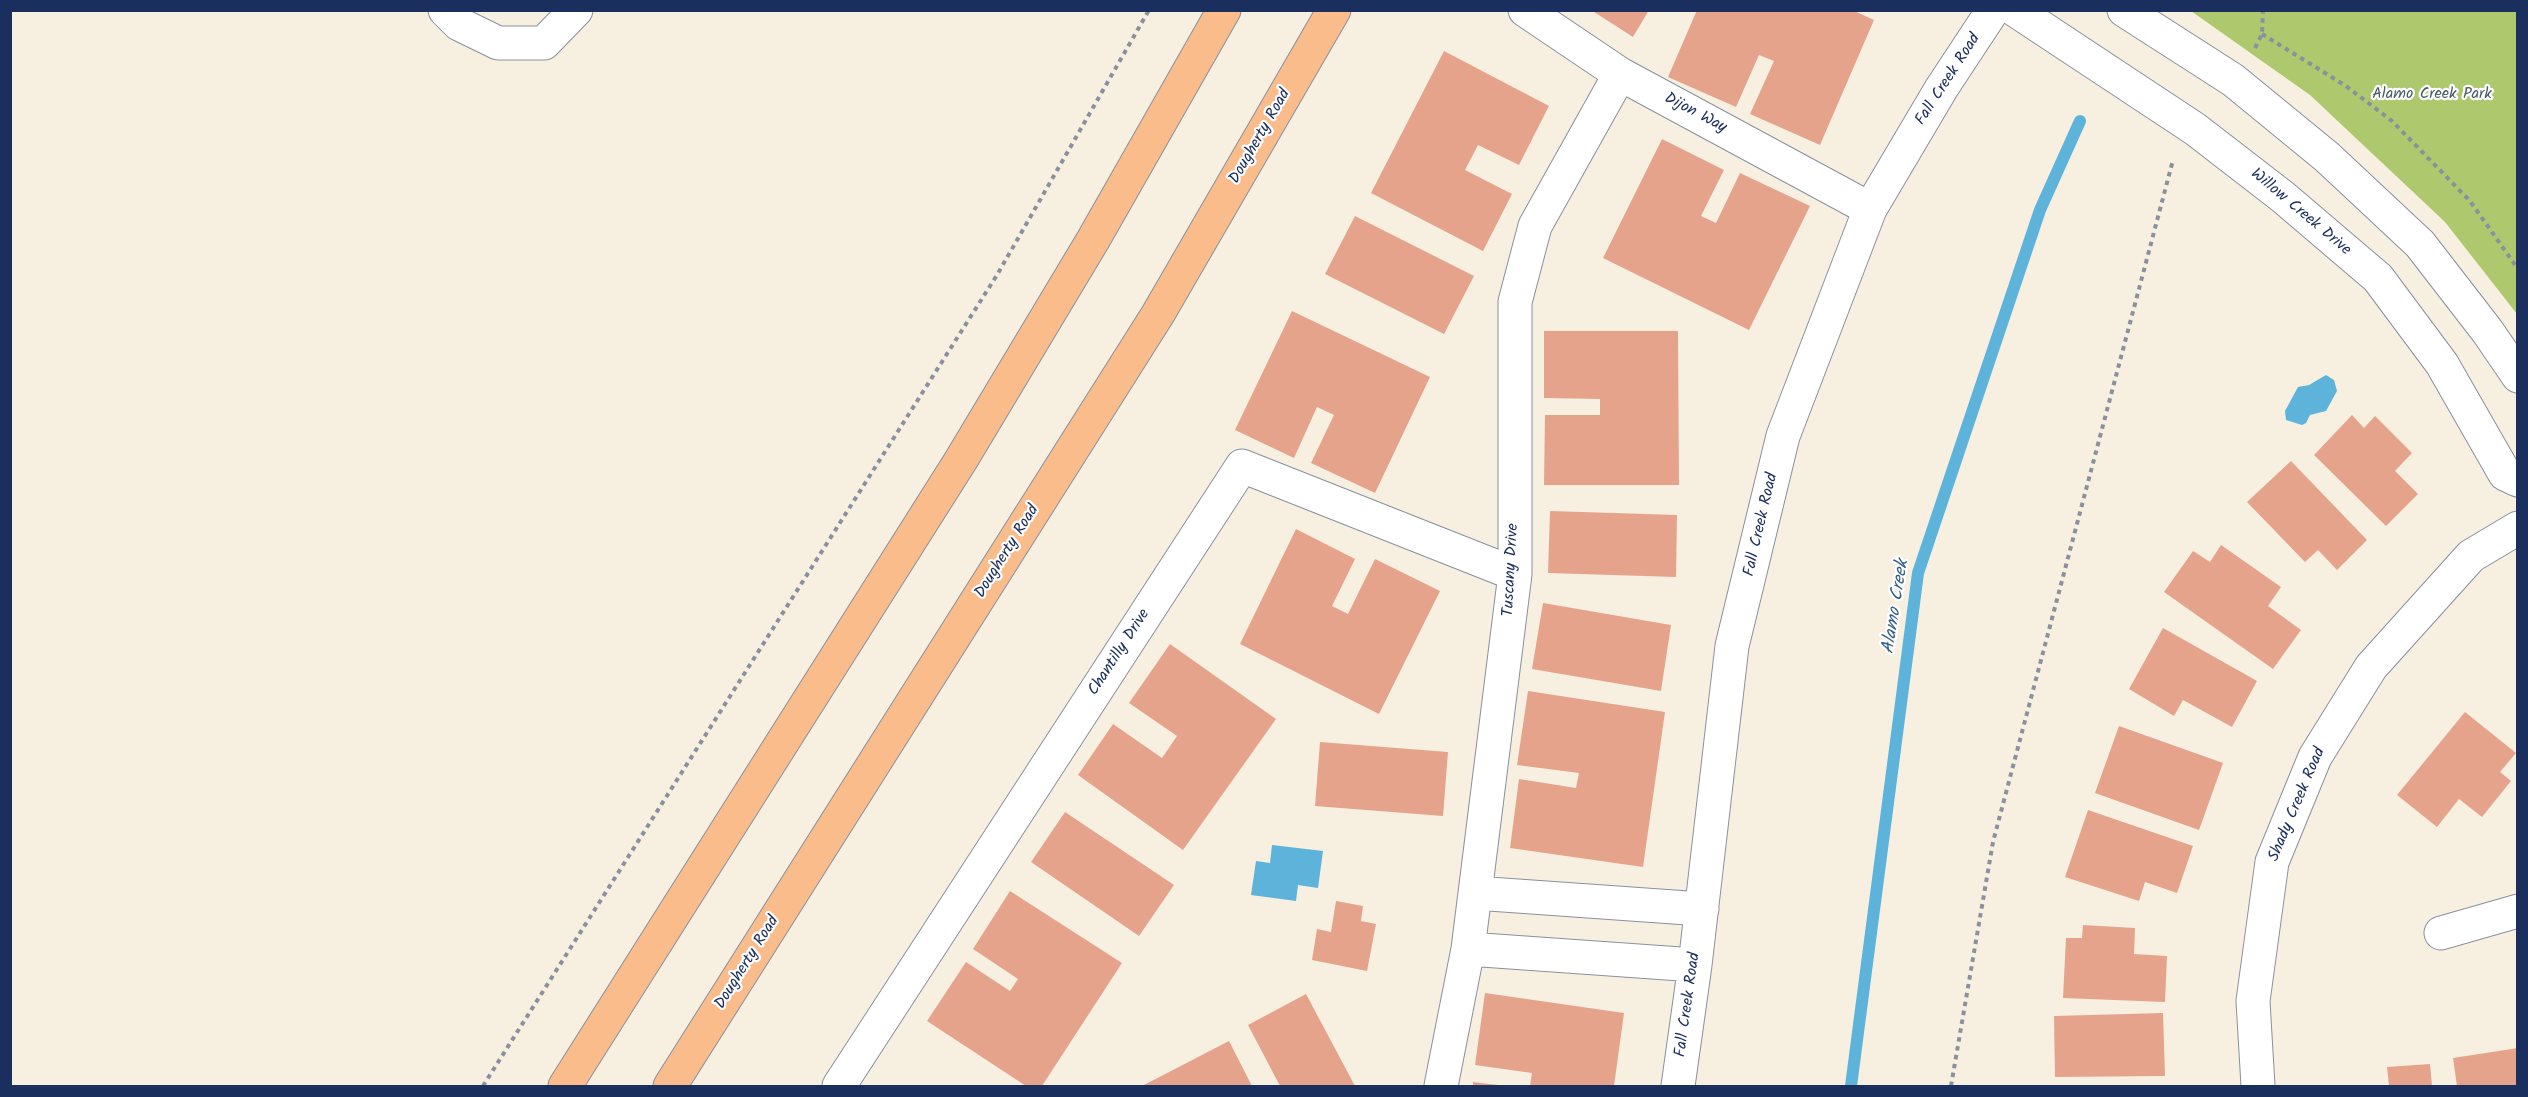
<!DOCTYPE html>
<html>
<head>
<meta charset="utf-8">
<style>
  body { margin:0 }
  #map { position:relative; width:2528px; height:1097px; overflow:hidden; background:#f7f0e0; font-family:Kalam,sans-serif }
  canvas { display:block }
  .frame { position:absolute; inset:0; border:12px solid #1b2f5e; pointer-events:none }
</style>
</head>
<body>
<div id="map">
<canvas width="2528" height="1097"></canvas>
<div class="frame"></div>
</div>
<script>
const ctx = document.querySelector('canvas').getContext('2d');
ctx.lineJoin = 'round';
function fillPath(path, color) { ctx.fillStyle = color; ctx.fill(path, 'evenodd'); }
const shape = rows => new Path2D(rows.map(r => 'M' + r).join(''));
function trace(path, color, width, dash) { ctx.strokeStyle = color; ctx.lineWidth = width; ctx.lineCap = dash ? 'butt' : 'round'; ctx.setLineDash(dash || []); ctx.stroke(path); }
function drawText(font, color, halo, rows, align = 'center') {
  ctx.font = font + ' Kalam,sans-serif'; ctx.lineWidth = 4.5; ctx.setLineDash([]); ctx.textBaseline = 'middle'; ctx.strokeStyle = halo; ctx.fillStyle = color; for (const [text, x, y, turn = 0] of rows) {
    ctx.save(); ctx.translate(x, y); ctx.rotate((+turn || 0) * Math.PI / 180); ctx.textAlign = isNaN(turn) ? turn : align; if (halo) ctx.strokeText(text, 0, 0); ctx.fillText(text, 0, 0); ctx.restore();
  }
}
fillPath(shape([
  [2191,11,2517,11,2517,314,2445,222,2310,95]
]), '#aec86e');
fillPath(shape([
  [2326,375,2334,380,2337,391,2326,411,2310,415,2306,423,2302,425,2286,420,2285,411,2298,387,2309,385],
  [1272,845,1323,851,1318,888,1298,885,1296,901,1251,895,1256,861,1270,863]
]), '#5db3da');
trace(shape([
  [1851,1086,1918,573,2040,210,2080,121]
]), '#5db3da', 12);
fillPath(shape([
  [1591,10,1649,10,1633,37],
  [1697,10,1852,10,1874,20,1820,145,1750,114,1774,61,1759,55,1736,107,1668,77],
  [1444,51,1549,106,1519,165,1478,145,1465,170,1512,194,1483,251,1371,193],
  [1662,139,1724,170,1701,216,1716,223,1740,173,1810,206,1749,330,1603,258],
  [1355,216,1474,276,1444,334,1325,274],
  [1292,311,1430,377,1375,493,1311,463,1334,415,1317,407,1294,458,1235,430],
  [1544,331,1678,331,1679,485,1544,485,1545,415,1600,415,1600,399,1544,398],
  [2352,415,2364,428,2375,416,2412,453,2395,471,2418,494,2386,526,2314,455],
  [2291,461,2367,540,2337,570,2318,550,2305,562,2247,502],
  [1550,511,1677,515,1676,577,1548,573],
  [1296,529,1355,559,1332,606,1348,614,1375,559,1440,591,1379,714,1240,644],
  [2221,545,2281,587,2268,606,2301,630,2273,669,2164,592,2193,551,2210,562],
  [1543,603,1671,625,1661,691,1532,669],
  [2163,628,2257,681,2232,727,2183,700,2174,716,2129,689],
  [1170,644,1276,719,1183,850,1078,775,1113,724,1162,758,1177,736,1129,703],
  [1528,691,1665,712,1643,867,1510,848,1519,779,1576,788,1579,773,1517,765],
  [2465,712,2516,753,2500,772,2511,781,2482,817,2459,799,2437,827,2397,795],
  [2119,726,2223,763,2199,830,2095,793],
  [1320,742,1448,752,1443,816,1315,806],
  [2088,810,2193,846,2177,893,2145,882,2139,901,2065,877],
  [1065,812,1174,885,1139,936,1031,862],
  [1010,891,1122,963,1042,1086,1026,1086,927,1021,966,962,1010,991,1018,979,973,949],
  [1336,901,1363,906,1361,921,1376,924,1367,971,1312,960,1317,929,1331,932],
  [2083,925,2135,928,2134,954,2167,956,2165,1002,2063,998,2066,938,2082,938],
  [1485,993,1624,1013,1614,1086,1530,1086,1532,1073,1475,1065],
  [1306,994,1355,1086,1280,1086,1248,1025],
  [2163,1013,2165,1076,2055,1077,2054,1016],
  [1229,1041,1252,1086,1142,1086],
  [2518,1048,2518,1086,2457,1086,2453,1058],
  [2430,1064,2432,1086,2389,1086,2387,1067],
  [1473,1082,1498,1085,1498,1086,1473,1086]
]), '#e6a38c');
const minor = shape([
  [445,10,459,24,498,43,544,43,576,10],
  [1525,10,1620,74,1870,209],
  [2015,10,2195,129,2283,197,2378,278,2442,364,2505,474,2518,480],
  [2124,10,2233,80,2327,157,2420,244,2488,332,2518,376],
  [1475,893,1702,909],
  [2441,933,2518,911],
  [1468,949,1695,965],
  [839,1086,1242,466,1515,574],
  [1441,1086,1468,949,1515,574,1515,302,1535,226,1620,74],
  [1678,1086,1695,965,1732,646,1783,436,1870,209,1941,89,1993,10],
  [2258,1086,2253,1001,2272,862,2315,757,2371,667,2471,556,2518,528]
]);
const major = shape([
  [565,1086,961,460,1093,240,1224,10],
  [670,1086,1158,314,1334,10]
]);
trace(minor, '#89909f', 35);
trace(major, '#89909f', 35);
trace(shape([
  [2262,34,2346,86,2392,121,2470,201,2518,269],
  [2255,48,2262,34,2263,10],
  [483,1086,997,275,1149,10],
  [1951,1086,1993,842,2173,160]
]), '#89909f', 4, [4.5, 4.5]);
trace(minor, '#fff', 33);
trace(major, '#f9bc8a', 33);
drawText('16px', '#1b2f5e', '#fff', [
  ["Fall Creek Road",1949,80,-57],
  ["Dijon Way",1695,114,28],
  ["Dougherty Road",1261,137,-60],
  ["Willow Creek Drive",2300,213,40],
  ["Fall Creek Road",1762,525,-77],
  ["Dougherty Road",1008,552,-58],
  ["Tuscany Drive",1512,570,-87],
  ["Chantilly Drive",1120,653,-57],
  ["Shady Creek Road",2298,805,-67],
  ["Dougherty Road",748,963,-58],
  ["Fall Creek Road",1689,1005,-82]
]);
drawText('16px', '#475d63', '#fff', [
  ["Alamo Creek Park",2432,95]
]);
drawText('italic 18px', '#325d89', '#fff', [
  ["Alamo Creek",1897,607,-81]
]);
</script>
</body>
</html>
